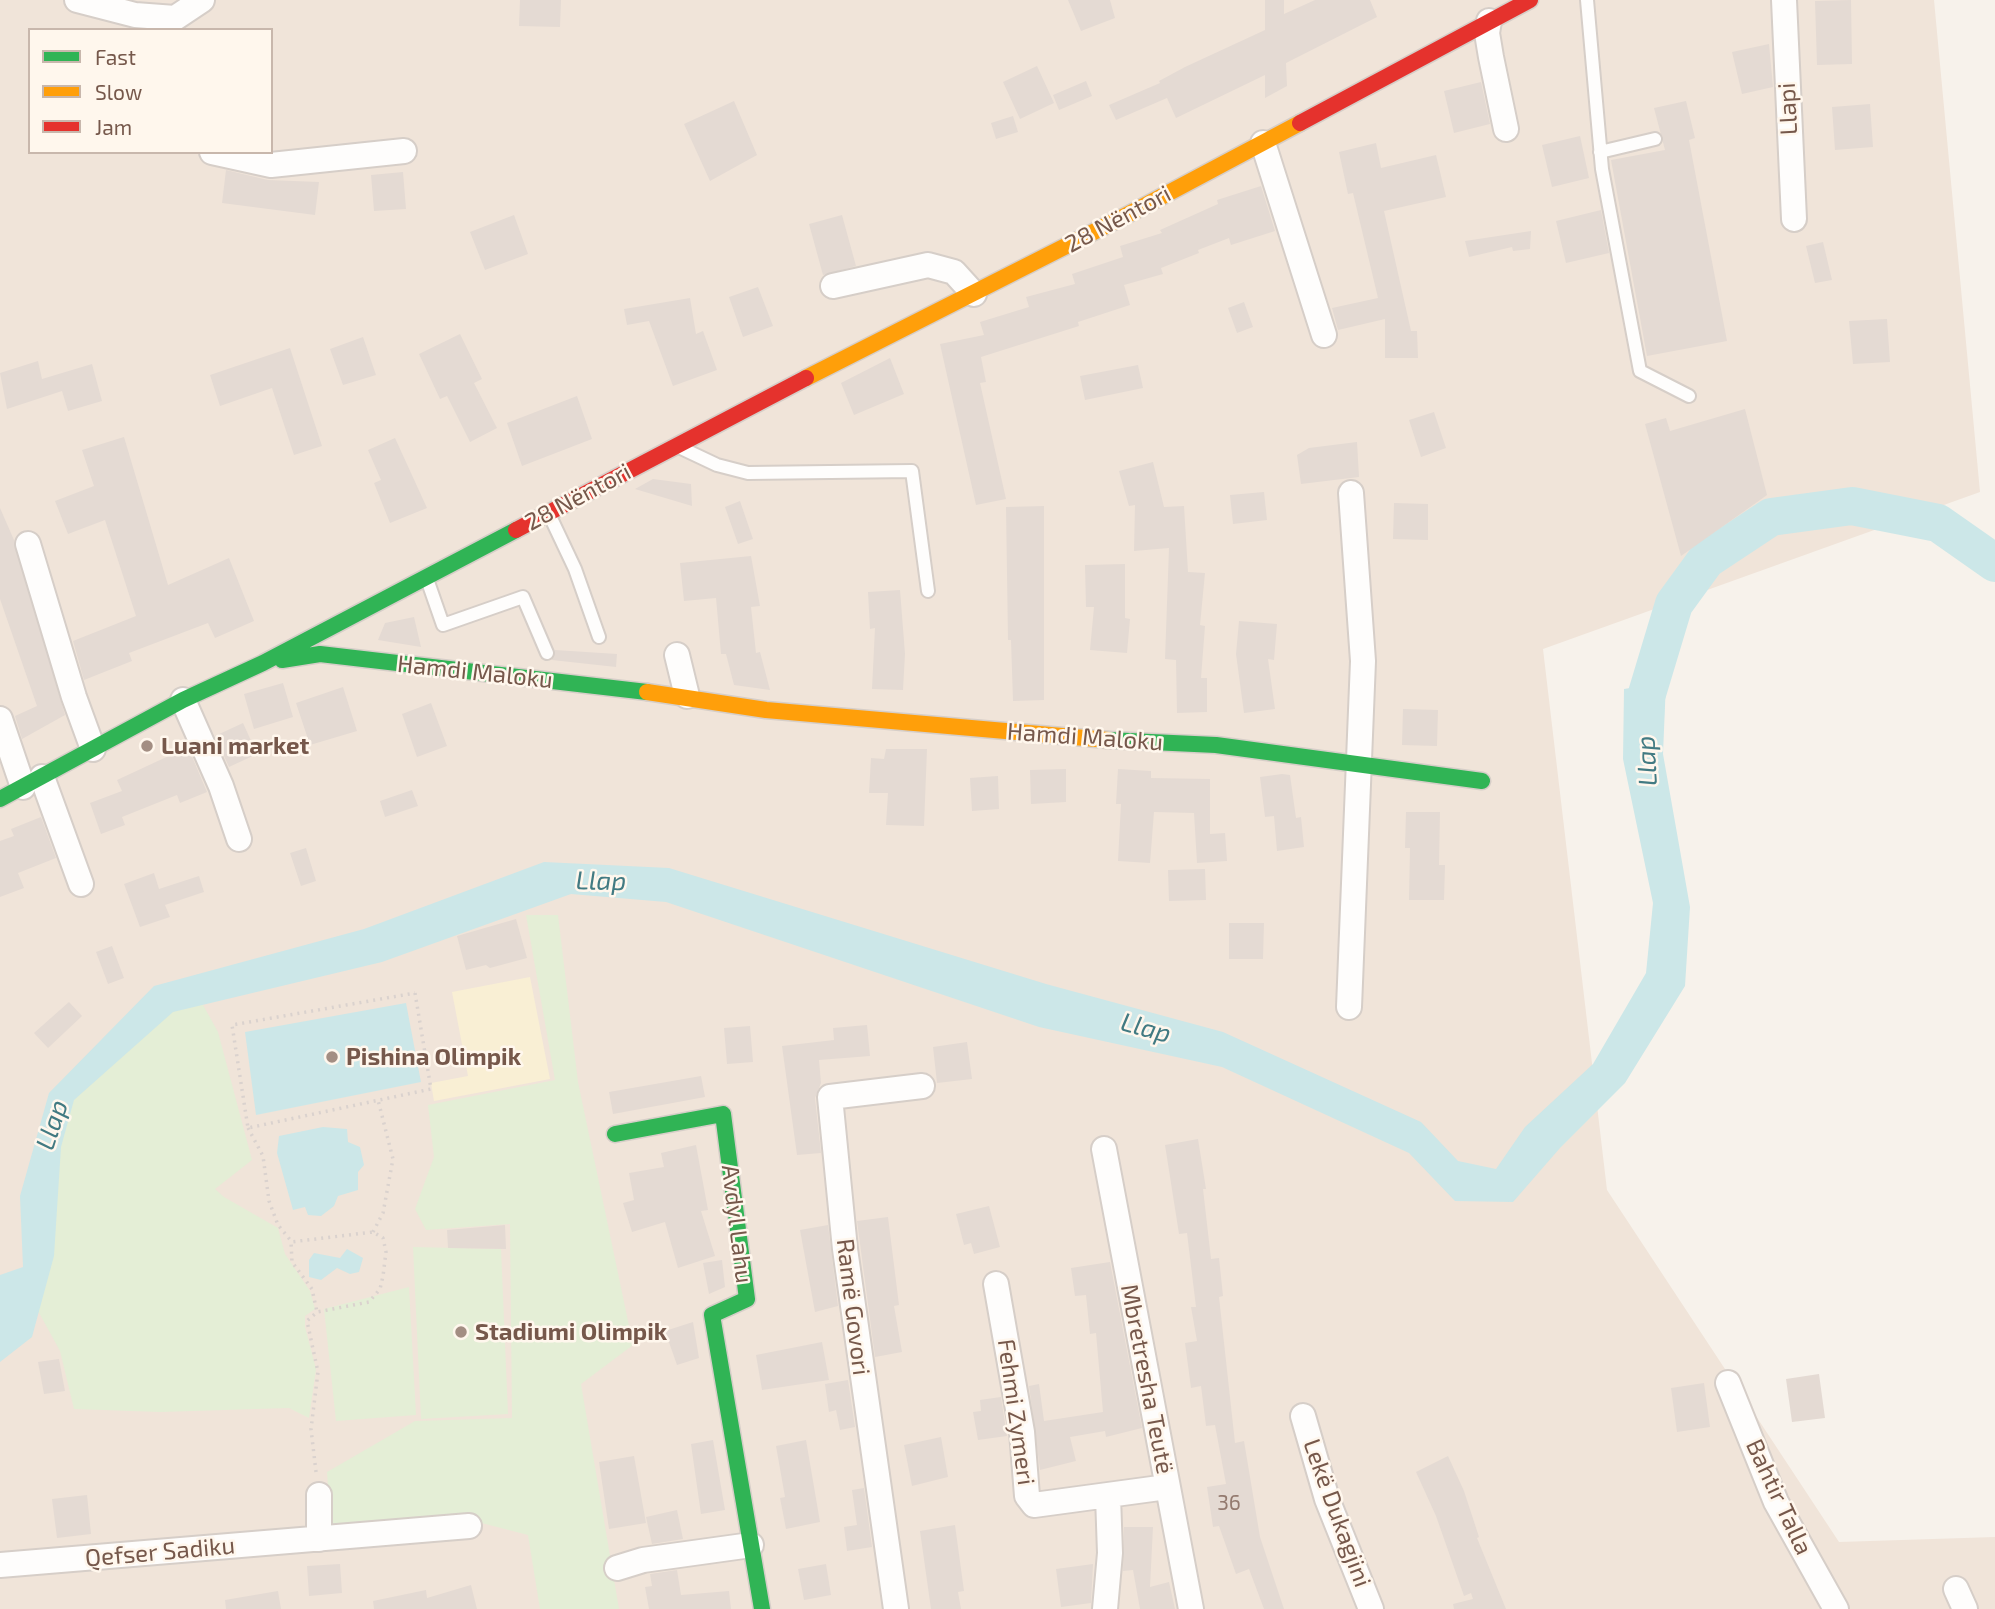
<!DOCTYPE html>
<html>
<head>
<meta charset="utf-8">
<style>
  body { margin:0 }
  #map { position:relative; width:1995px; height:1609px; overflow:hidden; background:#f7f2eb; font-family:"Exo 2",sans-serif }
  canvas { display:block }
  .legend { position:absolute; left:28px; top:28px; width:245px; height:126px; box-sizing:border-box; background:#fff7ed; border:2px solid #c8b7ac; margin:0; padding:9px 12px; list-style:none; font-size:21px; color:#76584b }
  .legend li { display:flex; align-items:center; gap:14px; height:35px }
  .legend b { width:35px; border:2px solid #c8b7ac }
</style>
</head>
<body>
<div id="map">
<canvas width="1995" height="1609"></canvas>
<ul class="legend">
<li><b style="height:9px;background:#30b455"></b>Fast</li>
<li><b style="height:9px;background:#ff9f0a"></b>Slow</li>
<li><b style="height:9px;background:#e5322d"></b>Jam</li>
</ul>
</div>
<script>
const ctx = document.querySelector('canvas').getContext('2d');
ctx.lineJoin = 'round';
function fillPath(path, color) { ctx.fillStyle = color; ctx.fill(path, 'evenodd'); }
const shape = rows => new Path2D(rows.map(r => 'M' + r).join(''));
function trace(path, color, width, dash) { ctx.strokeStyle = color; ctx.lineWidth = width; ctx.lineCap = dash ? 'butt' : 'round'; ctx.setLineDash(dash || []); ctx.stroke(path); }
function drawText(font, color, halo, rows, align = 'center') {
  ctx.font = font + ' "Exo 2",sans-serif'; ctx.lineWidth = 5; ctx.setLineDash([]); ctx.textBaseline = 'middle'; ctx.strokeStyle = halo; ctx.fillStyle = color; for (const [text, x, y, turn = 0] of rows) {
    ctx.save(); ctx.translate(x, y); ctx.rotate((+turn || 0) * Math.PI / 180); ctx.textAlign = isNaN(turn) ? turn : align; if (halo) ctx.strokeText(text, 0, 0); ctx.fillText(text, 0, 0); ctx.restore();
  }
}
fillPath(shape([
  [0,0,1934,0,1980,492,1543,649,1607,1190,1839,1542,1995,1537,1995,1609,0,1609],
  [30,30,271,30,271,152,30,152]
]), '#f0e4d9');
fillPath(shape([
  [526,915,558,915,578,1082,633,1345,581,1384,619,1609,540,1609,528,1535,470,1520,331,1531,327,1472,415,1421,512,1418,510,1224,426,1230,415,1209,434,1157,428,1105,555,1080],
  [197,994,218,1032,252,1160,215,1189,224,1197,278,1228,285,1254,310,1291,315,1309,305,1316,305,1327,316,1369,309,1418,289,1408,160,1412,74,1409,60,1351,37,1309,63,1099,162,1002],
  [413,1247,501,1249,508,1414,421,1419],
  [409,1287,416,1415,336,1421,324,1309]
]), '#e4eed6');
fillPath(shape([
  [530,977,550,1079,434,1101,431,1083,468,1076,452,992]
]), '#f9efd4');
fillPath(shape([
  [1666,682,1663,754,1690,907,1685,986,1625,1083,1560,1148,1513,1202,1455,1201,1409,1153,1222,1067,1039,1027,666,902,571,894,382,962,173,1012,74,1100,61,1147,54,1256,32,1337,0,1362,0,1275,23,1267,20,1196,49,1093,154,986,364,929,544,862,669,868,1046,984,1223,1032,1421,1122,1458,1161,1496,1169,1525,1127,1593,1064,1646,973,1653,903,1623,759,1624,689],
  [406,1003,421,1082,256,1115,245,1032],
  [323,1127,347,1129,348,1142,360,1147,364,1165,358,1172,358,1190,338,1196,334,1206,321,1216,308,1215,305,1207,293,1210,277,1153,279,1136],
  [347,1249,363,1258,359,1272,350,1274,337,1268,321,1280,309,1277,309,1260,314,1253,340,1258]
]), '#cce7e8');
trace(shape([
  [1644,737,1646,697,1674,604,1706,560,1771,517,1852,506,1938,523,1995,563]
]), '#cce7e8', 38);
fillPath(shape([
  [520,0,561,0,560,27,519,26],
  [1068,0,1110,0,1115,18,1081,31],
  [1265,0,1284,0,1284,14,1315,0,1370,0,1377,17,1286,63,1287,86,1265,98,1265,75,1176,118,1167,98,1116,120,1109,105,1160,83,1159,81,1185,67,1265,30],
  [1851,0,1852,64,1817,65,1815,1],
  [1769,44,1773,87,1742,94,1732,52],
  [1037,66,1054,103,1020,119,1003,82],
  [1086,81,1092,96,1059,110,1053,95],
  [1481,82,1490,124,1454,133,1444,91],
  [734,101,757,155,710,181,684,124],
  [1686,101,1695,138,1689,140,1727,341,1647,356,1611,160,1665,150,1654,108],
  [1870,104,1873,147,1835,150,1832,107],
  [1013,116,1018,132,996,139,991,123],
  [1580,136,1589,178,1552,187,1542,145],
  [1376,143,1381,168,1436,155,1446,197,1384,211,1411,331,1417,331,1418,358,1385,358,1385,319,1338,330,1332,308,1378,298,1353,193,1348,194,1339,152],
  [226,170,268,180,319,182,315,215,222,203],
  [403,172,406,209,374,211,371,175],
  [1261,186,1275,231,1231,245,1229,238,1198,250,1199,253,1161,268,1163,274,1124,285,1130,305,1078,322,1079,326,981,357,986,382,980,383,1006,499,976,505,940,344,984,335,980,322,1029,307,1026,297,1075,284,1072,274,1123,257,1120,246,1162,233,1160,230,1218,204,1217,200],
  [1601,210,1609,253,1566,263,1556,221],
  [514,215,528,254,485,270,470,232],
  [842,215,856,266,823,275,809,224],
  [1531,231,1530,249,1513,251,1512,247,1469,257,1465,241],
  [1823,242,1832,280,1815,283,1806,246],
  [758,287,773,326,743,337,729,297],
  [690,298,696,334,703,331,717,370,673,386,649,321,627,325,624,309],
  [1244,302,1253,327,1237,333,1228,308],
  [1887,319,1890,362,1853,364,1849,321],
  [460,334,482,379,474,383,497,428,470,442,447,396,440,399,419,354],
  [363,337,376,375,343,385,330,349],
  [290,348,322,446,294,455,272,388,220,406,210,375],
  [890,358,904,394,854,415,841,383],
  [38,361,42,379,92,364,102,401,68,411,62,391,7,409,0,373],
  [1138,365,1143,388,1085,400,1080,376],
  [577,396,592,439,522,466,507,423],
  [1745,409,1767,495,1681,556,1645,424,1666,418,1670,431],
  [1434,412,1446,448,1421,457,1409,420],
  [124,437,168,585,229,558,254,621,215,638,208,623,129,653,132,661,84,680,73,641,136,616,105,520,68,534,55,501,94,486,82,450],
  [395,438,427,508,390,523,374,483,381,480,368,450],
  [1357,442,1359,477,1301,484,1297,455,1309,448],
  [1153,462,1164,507,1184,506,1188,572,1205,573,1200,625,1205,626,1201,678,1207,678,1207,712,1177,713,1176,660,1165,659,1169,548,1134,551,1135,505,1129,506,1119,471],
  [653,479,691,484,692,506,635,489],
  [1264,492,1267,520,1233,524,1230,495],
  [740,501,753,539,738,544,725,507],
  [1394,503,1428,504,1428,540,1393,539],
  [1044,506,1044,700,1013,701,1011,640,1008,640,1006,507],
  [0,508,14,540,65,715,22,739,15,716,37,706,0,599],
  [751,556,760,606,751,607,756,653,760,652,770,690,734,685,726,654,721,654,716,598,684,601,680,563],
  [1125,564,1125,618,1130,619,1127,653,1090,650,1094,607,1086,607,1085,565],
  [900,590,905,654,903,690,872,689,875,628,870,629,868,592],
  [414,617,421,647,378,640,385,623],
  [1239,621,1277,624,1274,660,1268,659,1275,709,1244,713,1236,654],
  [555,650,617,654,616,667,552,660],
  [283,683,293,717,254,729,244,694],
  [343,687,357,731,310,745,296,703],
  [431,703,447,746,417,757,402,714],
  [1403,709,1438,710,1437,746,1402,745],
  [243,723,257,754,229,767,215,736],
  [188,747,207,792,180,803,177,795,122,817,125,825,101,834,90,803,122,791,117,780],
  [886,749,927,749,924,826,886,825,888,793,869,793,871,758,884,759],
  [1066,769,1066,802,1031,804,1030,770],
  [1118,769,1151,771,1151,778,1210,779,1210,834,1225,833,1227,861,1197,863,1194,813,1154,812,1150,863,1118,861,1121,804,1116,804],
  [1282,774,1290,775,1296,818,1301,817,1304,847,1277,851,1274,816,1265,817,1260,777],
  [998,776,999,809,972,811,970,778],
  [412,790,418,806,385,817,380,801],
  [1406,812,1440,812,1439,865,1445,865,1444,900,1409,900,1410,848,1405,848],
  [41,817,56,858,18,873,24,888,0,897,0,841,14,836,11,829],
  [306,848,316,881,301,886,290,853],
  [1205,869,1206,900,1169,901,1168,870],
  [154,873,159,889,199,876,204,892,165,905,170,917,140,927,124,884],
  [516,919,527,958,490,968,486,965,466,970,457,936],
  [1229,923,1264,923,1263,959,1229,959],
  [112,946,124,978,108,984,96,952],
  [69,1002,82,1016,48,1048,34,1033],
  [867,1025,870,1056,819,1060,821,1083,815,1098,821,1153,797,1155,782,1046,834,1040,833,1028],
  [750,1026,753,1062,727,1064,724,1028],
  [967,1042,972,1079,937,1083,933,1047],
  [701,1076,705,1097,613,1114,609,1092],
  [1198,1139,1206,1189,1203,1189,1211,1259,1219,1258,1223,1296,1219,1297,1235,1443,1244,1441,1260,1537,1284,1609,1264,1609,1249,1569,1236,1574,1219,1526,1213,1527,1207,1487,1226,1484,1215,1425,1206,1426,1201,1386,1191,1388,1185,1343,1197,1341,1191,1307,1196,1307,1187,1233,1179,1234,1165,1145],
  [696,1145,708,1210,701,1211,715,1256,678,1268,665,1222,632,1232,623,1203,634,1200,629,1173,664,1167,661,1153],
  [989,1206,1000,1247,974,1254,971,1243,964,1245,956,1214],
  [888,1217,899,1305,894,1306,902,1352,875,1357,857,1221],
  [505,1225,506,1249,448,1248,447,1230],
  [828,1225,838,1306,815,1312,800,1230],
  [722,1260,725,1287,709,1294,703,1263],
  [1110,1262,1142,1428,1106,1437,1105,1431,1070,1437,1076,1461,1040,1470,1029,1386,1039,1384,1044,1421,1103,1412,1096,1333,1090,1334,1086,1295,1075,1296,1071,1268],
  [693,1322,699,1358,677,1365,665,1331],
  [822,1342,829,1380,762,1390,756,1355],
  [59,1359,65,1391,44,1394,38,1362],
  [1819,1374,1825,1418,1792,1422,1786,1379],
  [848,1380,855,1427,840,1430,836,1410,829,1412,825,1384],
  [1704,1383,1710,1427,1677,1432,1671,1388],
  [1001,1397,1007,1436,978,1440,973,1412,981,1411,980,1400],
  [941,1437,948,1477,912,1486,904,1445],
  [713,1440,725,1510,701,1514,691,1444],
  [806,1440,820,1522,786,1529,780,1498,785,1497,776,1446],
  [634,1456,646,1523,609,1529,599,1462],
  [1448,1456,1464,1491,1479,1537,1477,1538,1506,1609,1454,1609,1453,1604,1473,1599,1471,1593,1464,1596,1436,1516,1416,1472],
  [864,1488,872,1547,847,1551,844,1527,857,1525,852,1490],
  [87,1495,91,1534,57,1538,52,1499],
  [677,1510,683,1539,652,1544,646,1517],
  [955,1525,964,1591,958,1592,961,1609,931,1609,920,1531],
  [1124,1527,1153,1527,1150,1587,1169,1582,1175,1609,1140,1609,1133,1570,1123,1571],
  [340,1564,342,1593,309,1596,307,1566],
  [826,1564,831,1595,804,1600,798,1569],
  [1093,1564,1091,1603,1061,1607,1056,1569],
  [677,1570,681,1595,729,1591,731,1609,649,1609,645,1587,652,1586,650,1574],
  [471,1585,477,1609,374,1609,373,1601,426,1590,427,1598],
  [278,1591,281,1609,226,1609,225,1600]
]), '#e4dad3');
const lane = shape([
  [1587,0,1602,169,1640,371,1689,396],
  [1600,152,1655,139],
  [681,448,717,465,748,473,912,471,928,591],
  [549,514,575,569,599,637],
  [428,582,443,625,523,597,547,653]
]);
const street = shape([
  [77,0,135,15,175,18,202,0],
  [1784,0,1794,219],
  [1489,21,1487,33,1491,57,1506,129],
  [1263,143,1324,335],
  [212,152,271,165,404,151],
  [833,286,928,265,954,272,974,294],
  [28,544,74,697,93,749],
  [677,655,687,696],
  [183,700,221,786,239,839],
  [0,719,23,787],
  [42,777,81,884],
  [1349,1007,1363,661,1351,493],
  [1104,1149,1191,1609],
  [996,1284,1022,1432,1027,1496,1034,1505,1167,1487],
  [1728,1383,1776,1502,1836,1609],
  [1303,1416,1327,1499,1371,1609],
  [319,1495,319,1539],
  [0,1565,469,1526],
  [617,1568,643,1560,751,1545],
  [1956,1589,1965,1609],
  [896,1609,845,1249,830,1097,922,1086],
  [1105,1609,1110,1553,1108,1496]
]);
const fast = shape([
  [282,660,320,654,647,692],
  [1108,740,1216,745,1482,781],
  [0,799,183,700,263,663,516,530],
  [615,1134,723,1114,747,1299,712,1315,762,1609]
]);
const slow = shape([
  [806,378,1129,214,1300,123],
  [647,692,766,710,1108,740]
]);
const jam = shape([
  [1300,123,1530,0],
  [516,530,806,378]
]);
trace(lane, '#d6cec8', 16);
trace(street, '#d6cec8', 28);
trace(fast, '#d6cec8', 19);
trace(slow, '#d6cec8', 19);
trace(jam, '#d6cec8', 19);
trace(shape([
  [415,993,431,1089,248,1128,232,1025,415,993],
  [248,1128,263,1156,269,1201,278,1225,292,1242],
  [373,1232,383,1213,393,1159,378,1100],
  [316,1472,311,1429,318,1372,307,1321,317,1312,369,1302,380,1289,383,1276,386,1252,383,1238,373,1232,291,1242,292,1262,312,1289,317,1312]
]), '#dad2ce', 3.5, [2, 5]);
trace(lane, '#fefdfc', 12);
trace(street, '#fefdfc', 24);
trace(fast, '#30b455', 16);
trace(slow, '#ff9f0a', 16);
trace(jam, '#e5322d', 16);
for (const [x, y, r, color] of [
  [147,746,7,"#a38e83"],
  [332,1057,7,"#a38e83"],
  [461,1332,7,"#a38e83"]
]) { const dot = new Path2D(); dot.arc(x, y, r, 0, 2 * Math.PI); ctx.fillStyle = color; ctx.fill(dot); trace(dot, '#fff7ed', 2.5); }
drawText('21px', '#937a6f', null, [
  ["36",1229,1503]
]);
drawText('24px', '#76584b', '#fff7ed', [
  ["Llapi",1788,109,-93],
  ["28 Nëntori",1118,219,-28],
  ["28 Nëntori",578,497,-28],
  ["Hamdi Maloku",475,672,6],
  ["Hamdi Maloku",1085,737,4],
  ["Avdyl Lahu",737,1224,83],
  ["Ramë Govori",853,1307,83],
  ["Mbretresha Teutë",1147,1379,79],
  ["Fehmi Zymeri",1016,1412,82],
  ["Bahtir Talla",1779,1497,65],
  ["Lekë Dukagjini",1337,1513,70],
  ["Qefser Sadiku",160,1552,-5]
]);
drawText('bold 24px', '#76584b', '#fff7ed', [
  ["Luani market",161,746],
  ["Pishina Olimpik",346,1057],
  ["Stadiumi Olimpik",475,1332]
], 'left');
drawText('italic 26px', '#417a82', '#fff7ed', [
  ["Llap",1647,761,-93],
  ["Llap",601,881,1],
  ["Llap",1146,1028,15],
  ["Llap",52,1125,-72]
]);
</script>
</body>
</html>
